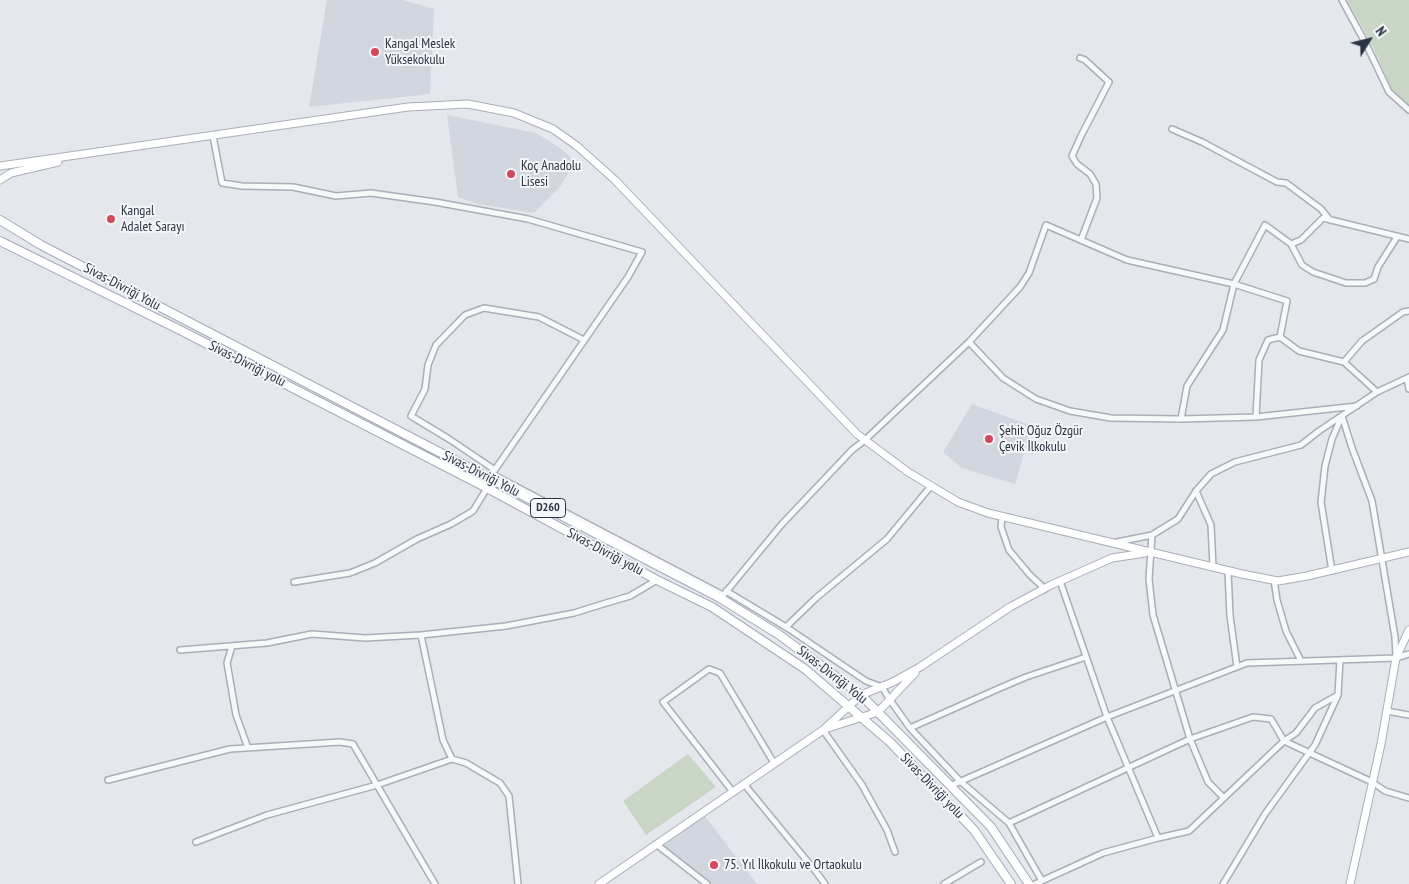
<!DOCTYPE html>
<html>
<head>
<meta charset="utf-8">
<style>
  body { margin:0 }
  #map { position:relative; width:1409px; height:884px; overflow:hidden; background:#e4e7ec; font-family:"PT Sans Narrow",sans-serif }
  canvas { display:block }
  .north { position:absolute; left:1344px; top:15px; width:50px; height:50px; -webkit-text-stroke:4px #f4f6f9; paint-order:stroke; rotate:54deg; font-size:14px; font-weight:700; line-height:20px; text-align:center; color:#2b3445 }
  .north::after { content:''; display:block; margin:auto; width:18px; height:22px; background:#2b3445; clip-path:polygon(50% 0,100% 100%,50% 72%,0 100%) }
</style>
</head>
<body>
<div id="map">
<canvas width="1409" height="884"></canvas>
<div class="north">N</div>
</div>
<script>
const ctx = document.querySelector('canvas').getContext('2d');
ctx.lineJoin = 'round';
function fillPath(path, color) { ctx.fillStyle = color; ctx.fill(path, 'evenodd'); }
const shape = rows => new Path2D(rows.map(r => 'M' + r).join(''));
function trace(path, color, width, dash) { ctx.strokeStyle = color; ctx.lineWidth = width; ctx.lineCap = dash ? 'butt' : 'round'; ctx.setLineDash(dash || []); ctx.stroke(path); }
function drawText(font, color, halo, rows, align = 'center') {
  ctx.font = font + ' "PT Sans Narrow",sans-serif'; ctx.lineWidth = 4; ctx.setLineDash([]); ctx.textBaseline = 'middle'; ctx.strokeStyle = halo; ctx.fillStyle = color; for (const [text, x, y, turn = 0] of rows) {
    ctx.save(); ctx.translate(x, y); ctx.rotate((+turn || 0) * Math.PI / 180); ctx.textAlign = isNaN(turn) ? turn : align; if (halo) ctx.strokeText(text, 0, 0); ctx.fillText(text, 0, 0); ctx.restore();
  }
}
fillPath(shape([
  [327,0,403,0,434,9,430,94,309,107],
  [447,115,536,133,560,148,575,161,560,187,534,213,478,204,458,197],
  [972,404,1032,426,1015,484,962,468,943,452],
  [704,815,757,884,711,884,662,846]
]), '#d2d6de');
fillPath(shape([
  [1347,0,1409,0,1409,105,1393,91,1372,45],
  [688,754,716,787,646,835,623,801]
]), '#c9d6c5');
const street = shape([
  [1342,0,1366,44,1389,92,1409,110],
  [1080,58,1085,60,1109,82,1081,136,1072,156,1077,164,1090,174,1096,184,1097,198,1081,240],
  [1172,129,1202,142,1277,182,1286,183,1321,209,1330,220],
  [213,136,222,183,242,186,293,187,336,196,371,193,435,202,528,219,642,252,628,277,492,474,723,595],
  [1291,244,1302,265,1313,272,1346,283,1365,283,1374,279,1378,267,1397,237],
  [969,342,1003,378,1036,399,1070,411,1111,418,1181,419,1256,417,1357,406],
  [1344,362,1362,341,1403,312,1409,311],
  [1407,378,1409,389],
  [1342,416,1352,448,1372,501,1395,637,1396,656],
  [1256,417,1259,360,1268,340,1280,337,1299,351,1344,362,1377,392],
  [1181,419,1187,386,1223,330,1234,284,1265,225,1291,244,1301,240,1323,218,1409,239],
  [495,470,449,439,411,416,425,389,428,365,436,345,465,315,484,308,539,317,584,340],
  [1196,491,1211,525,1213,567],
  [1002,517,1001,527,1009,550,1030,575,1045,589],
  [1152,535,1149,579,1153,615,1190,739,1208,782,1224,798],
  [1117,542,1152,535,1178,519,1196,491,1211,474,1235,462,1301,445,1319,431,1377,392,1409,377],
  [1228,571,1230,616,1237,667],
  [1332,571,1321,502,1325,466,1332,439,1341,418],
  [1274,580,1277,600,1286,631,1301,661],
  [1060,581,1107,717,1158,838],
  [294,582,350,573,375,563,417,539,451,524,473,511,487,488],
  [726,591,786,627,866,681,882,687,890,700,910,728,960,781,1009,823,1042,881],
  [721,598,782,524,852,450,865,440,969,342,1020,287,1029,273,1046,225,1127,260,1234,284,1287,301,1280,337],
  [786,627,816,598,887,539,931,486],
  [421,635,443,740,452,759],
  [232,646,227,663,236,715,248,748],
  [180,650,267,643,312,634,365,638,421,635,506,626,574,613,603,604,630,596,657,580],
  [1387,711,1409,715],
  [910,728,1000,688,1026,677,1086,657],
  [823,730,862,785,887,830,895,852],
  [108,780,230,749,340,742,353,744,435,884],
  [744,784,817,873,825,884],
  [950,786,1107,717,1247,663,1396,658,1409,654],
  [733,792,663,702,709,669,720,673,774,763],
  [1009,823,1190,739,1253,717,1271,719,1284,741,1372,782,1385,791,1409,798],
  [196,842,267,815,377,785,452,759,466,763,500,783,509,796,518,884],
  [656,844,707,884],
  [944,884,981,862],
  [1035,884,1103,853,1158,838,1189,831,1284,741,1296,733,1315,708,1338,695],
  [1223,884,1265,814,1315,745,1338,695,1340,660]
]);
const secondary = shape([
  [0,166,408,107,468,104,514,113,553,129,577,146,615,180,857,434,908,472,958,502,988,513,1242,574,1278,581,1307,576,1409,552],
  [0,180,11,173,58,162],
  [825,729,878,712,915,673],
  [599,884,823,730,861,695,893,682,920,667,1010,607,1051,585,1112,558,1145,553],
  [1350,884,1381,744,1396,658,1409,630]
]);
const primary = shape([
  [0,220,41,245,720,598,778,634,861,695,991,827,1029,884],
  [0,241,180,330,487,488,657,580,712,607,805,669,890,742,974,830,1011,884]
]);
trace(street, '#a9aeb7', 8);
trace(secondary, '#a9aeb7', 9);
trace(primary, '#a3abb8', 10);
trace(street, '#f7f8fa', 5);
trace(secondary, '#fff', 7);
trace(primary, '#fff', 8);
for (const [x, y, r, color] of [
  [375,52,5,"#d1495b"],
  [511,174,5,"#d1495b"],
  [111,219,5,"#d1495b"],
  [989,439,5,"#d1495b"],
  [714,865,5,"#d1495b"]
]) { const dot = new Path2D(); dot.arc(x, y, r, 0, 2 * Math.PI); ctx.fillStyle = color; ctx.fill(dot); trace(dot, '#f4f6f9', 2); }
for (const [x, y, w] of [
  [548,508,35]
]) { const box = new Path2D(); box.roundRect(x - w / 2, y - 9.5, w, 19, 4); ctx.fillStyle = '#f4f6f9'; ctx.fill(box); trace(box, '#2b3445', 1); }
drawText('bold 12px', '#2b3445', null, [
  ["D260",548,508]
]);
drawText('14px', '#2b3445', '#f4f6f9', [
  ["Kangal Meslek",385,44],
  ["Yüksekokulu",385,60],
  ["Koç Anadolu",521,166],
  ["Lisesi",521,182],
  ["Kangal",121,211],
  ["Adalet Sarayı",121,227],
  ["Şehit Oğuz Özgür",999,431],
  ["Çevik İlkokulu",999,447],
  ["75. Yıl İlkokulu ve Ortaokulu",724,865]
], 'left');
drawText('14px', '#2b3445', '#f4f6f9', [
  ["Sivas-Divriği Yolu",122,287,28],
  ["Sivas-Divriği yolu",247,364,27],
  ["Sivas-Divriği Yolu",481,474,27],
  ["Sivas-Divriği yolu",605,552,28],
  ["Sivas-Divriği Yolu",832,675,38],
  ["Sivas-Divriği yolu",932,786,46]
]);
</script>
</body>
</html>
